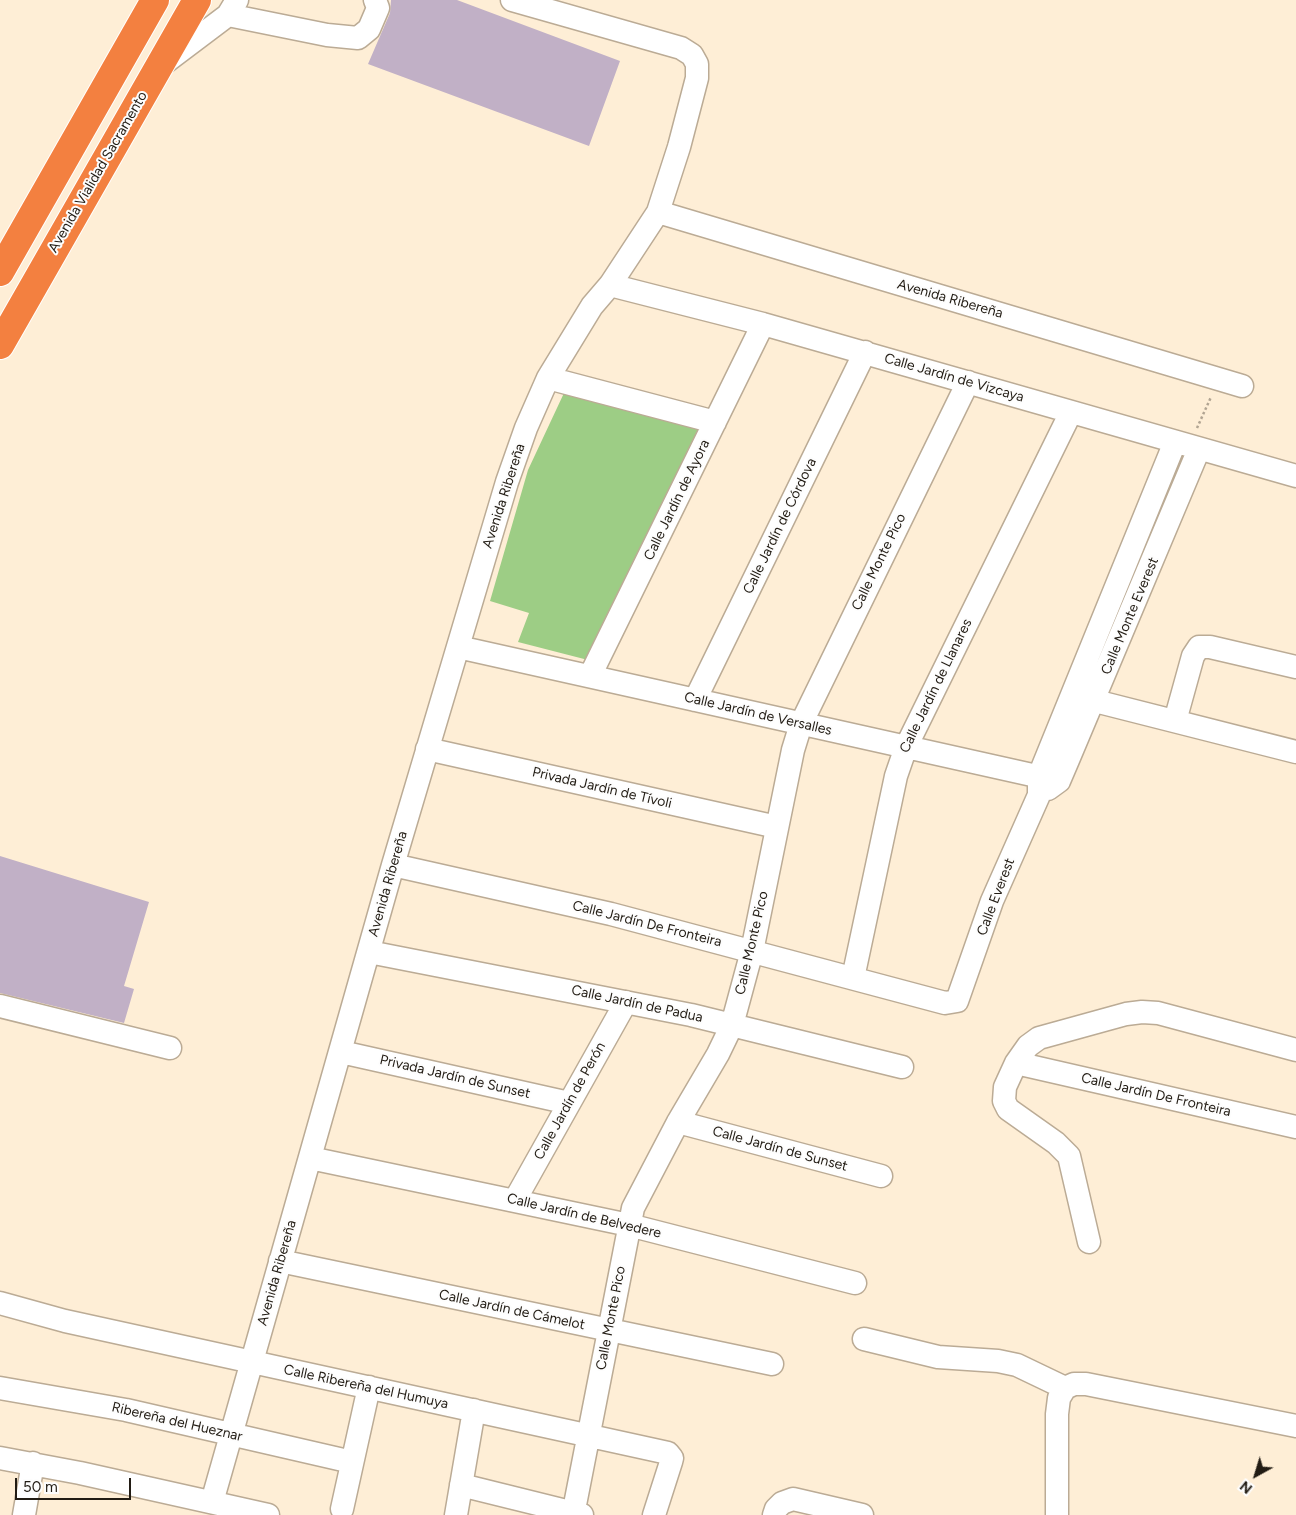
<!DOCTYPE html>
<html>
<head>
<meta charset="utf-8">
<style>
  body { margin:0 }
  #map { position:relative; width:1296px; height:1515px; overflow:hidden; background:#feeed6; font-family:Figtree,sans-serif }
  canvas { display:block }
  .north { position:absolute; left:1231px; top:1450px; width:50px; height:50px; -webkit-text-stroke:4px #fdfdfd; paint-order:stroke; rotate:219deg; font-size:14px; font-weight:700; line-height:20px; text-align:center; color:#221c14 }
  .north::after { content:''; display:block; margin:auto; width:18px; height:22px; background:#221c14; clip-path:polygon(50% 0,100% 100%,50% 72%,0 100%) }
  .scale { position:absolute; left:15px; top:1478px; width:116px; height:22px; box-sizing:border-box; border:2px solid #221c14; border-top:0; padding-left:6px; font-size:15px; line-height:18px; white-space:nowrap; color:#221c14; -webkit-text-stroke:4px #fdfdfd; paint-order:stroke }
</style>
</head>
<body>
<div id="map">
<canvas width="1296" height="1515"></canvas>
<div class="north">N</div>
<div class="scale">50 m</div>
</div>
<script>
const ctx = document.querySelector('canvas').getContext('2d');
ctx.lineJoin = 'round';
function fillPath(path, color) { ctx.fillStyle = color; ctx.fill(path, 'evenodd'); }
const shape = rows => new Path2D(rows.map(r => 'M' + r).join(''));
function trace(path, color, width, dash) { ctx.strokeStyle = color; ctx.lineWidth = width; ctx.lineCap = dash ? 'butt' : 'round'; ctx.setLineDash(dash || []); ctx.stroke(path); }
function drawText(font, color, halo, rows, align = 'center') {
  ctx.font = font + ' Figtree,sans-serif'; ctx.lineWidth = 4; ctx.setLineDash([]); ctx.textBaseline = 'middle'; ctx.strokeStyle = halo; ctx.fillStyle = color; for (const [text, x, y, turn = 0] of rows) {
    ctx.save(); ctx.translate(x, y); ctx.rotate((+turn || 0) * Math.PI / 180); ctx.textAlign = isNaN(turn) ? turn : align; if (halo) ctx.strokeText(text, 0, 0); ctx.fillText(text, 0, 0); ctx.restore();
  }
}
fillPath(shape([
  [564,393,701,426,588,660,518,642,529,613,490,601,528,470]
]), '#9dcd85');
fillPath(shape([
  [391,0,457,0,620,61,589,146,368,64,390,13],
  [0,856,149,902,124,986,134,989,124,1023,0,993]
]), '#c1b0c6');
const minor = shape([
  [228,15,327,35,358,38,369,29,378,8,375,0],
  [163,64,228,15,237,0],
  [658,212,1242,386],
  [610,285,763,324,1296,476],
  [548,378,715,422],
  [458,647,1059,781],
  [590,676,763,324],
  [695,700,865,352],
  [1095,701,1296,752],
  [1175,721,1193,656,1199,647,1210,647,1296,667],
  [427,749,777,827],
  [1048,789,1059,781,1068,760,1199,449],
  [393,865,611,914,945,1003,957,1001,992,901,1039,795,1039,776,1175,442],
  [369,952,691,1015,902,1067],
  [853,978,896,776,906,747,1071,412],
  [0,1006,170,1048],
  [341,1052,569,1103],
  [1016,1063,1296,1127],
  [678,1122,881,1176],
  [310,1158,629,1225,855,1283],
  [515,1200,626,1002],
  [1089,1242,1069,1156,1056,1143,1008,1109,1004,1101,1005,1087,1016,1063,1028,1046,1039,1038,1126,1014,1142,1012,1158,1013,1296,1050],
  [280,1261,772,1364],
  [0,1303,65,1321,668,1453,672,1458,671,1462,654,1515],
  [864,1339,938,1357,998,1361,1017,1365,1065,1388],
  [0,1388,126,1410,352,1462],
  [0,1458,80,1473,268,1515],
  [461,1485,582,1515],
  [212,1502,393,865,507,482,526,428,548,378,592,306,610,285,658,212,679,147,697,78,697,64,692,55,681,48,512,0],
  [342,1509,369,1387],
  [24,1515,33,1463],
  [456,1515,474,1410],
  [573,1515,633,1208,678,1122,718,1054,732,1025,752,951,793,750,801,724,968,382],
  [774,1515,776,1509,782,1503,793,1499,862,1515],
  [1057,1515,1057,1414,1059,1398,1065,1388,1074,1384,1086,1384,1296,1426]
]);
const highway = shape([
  [0,272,155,0],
  [0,345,197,0]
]);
trace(minor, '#bbab95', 25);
trace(highway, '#fff', 30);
trace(shape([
  [1197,428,1211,397]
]), '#b1a492', 2.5, [2.5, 2.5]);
trace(minor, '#fff', 22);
trace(highway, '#f38040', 28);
drawText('14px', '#221c14', '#fdfdfd', [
  ["Avenida Vialidad Sacramento",98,172,-60],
  ["Avenida Ribereña",950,299,16],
  ["Calle Jardín de Vizcaya",954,378,16],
  ["Avenida Ribereña",504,496,-72],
  ["Calle Jardín de Ayora",677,500,-64],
  ["Calle Jardín de Córdova",780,526,-64],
  ["Calle Monte Pico",879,562,-64],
  ["Calle Monte Everest",1130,616,-67],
  ["Calle Jardín de Llanares",936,686,-64],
  ["Calle Jardín de Versalles",758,714,13],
  ["Privada Jardín de Tívoli",602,788,13],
  ["Avenida Ribereña",388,884,-74],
  ["Calle Everest",996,897,-69],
  ["Calle Jardín De Fronteira",647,924,14],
  ["Calle Monte Pico",752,943,-77],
  ["Calle Jardín de Padua",637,1004,12],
  ["Privada Jardín de Sunset",455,1077,13],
  ["Calle Jardín De Fronteira",1156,1095,13],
  ["Calle Jardín de Perón",570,1101,-61],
  ["Calle Jardín de Sunset",780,1149,15],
  ["Calle Jardín de Belvedere",584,1216,13],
  ["Avenida Ribereña",277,1273,-74],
  ["Calle Jardín de Cámelot",512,1310,12],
  ["Calle Monte Pico",611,1318,-79],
  ["Calle Ribereña del Humuya",366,1387,12],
  ["Ribereña del Hueznar",177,1422,13]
]);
</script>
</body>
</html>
